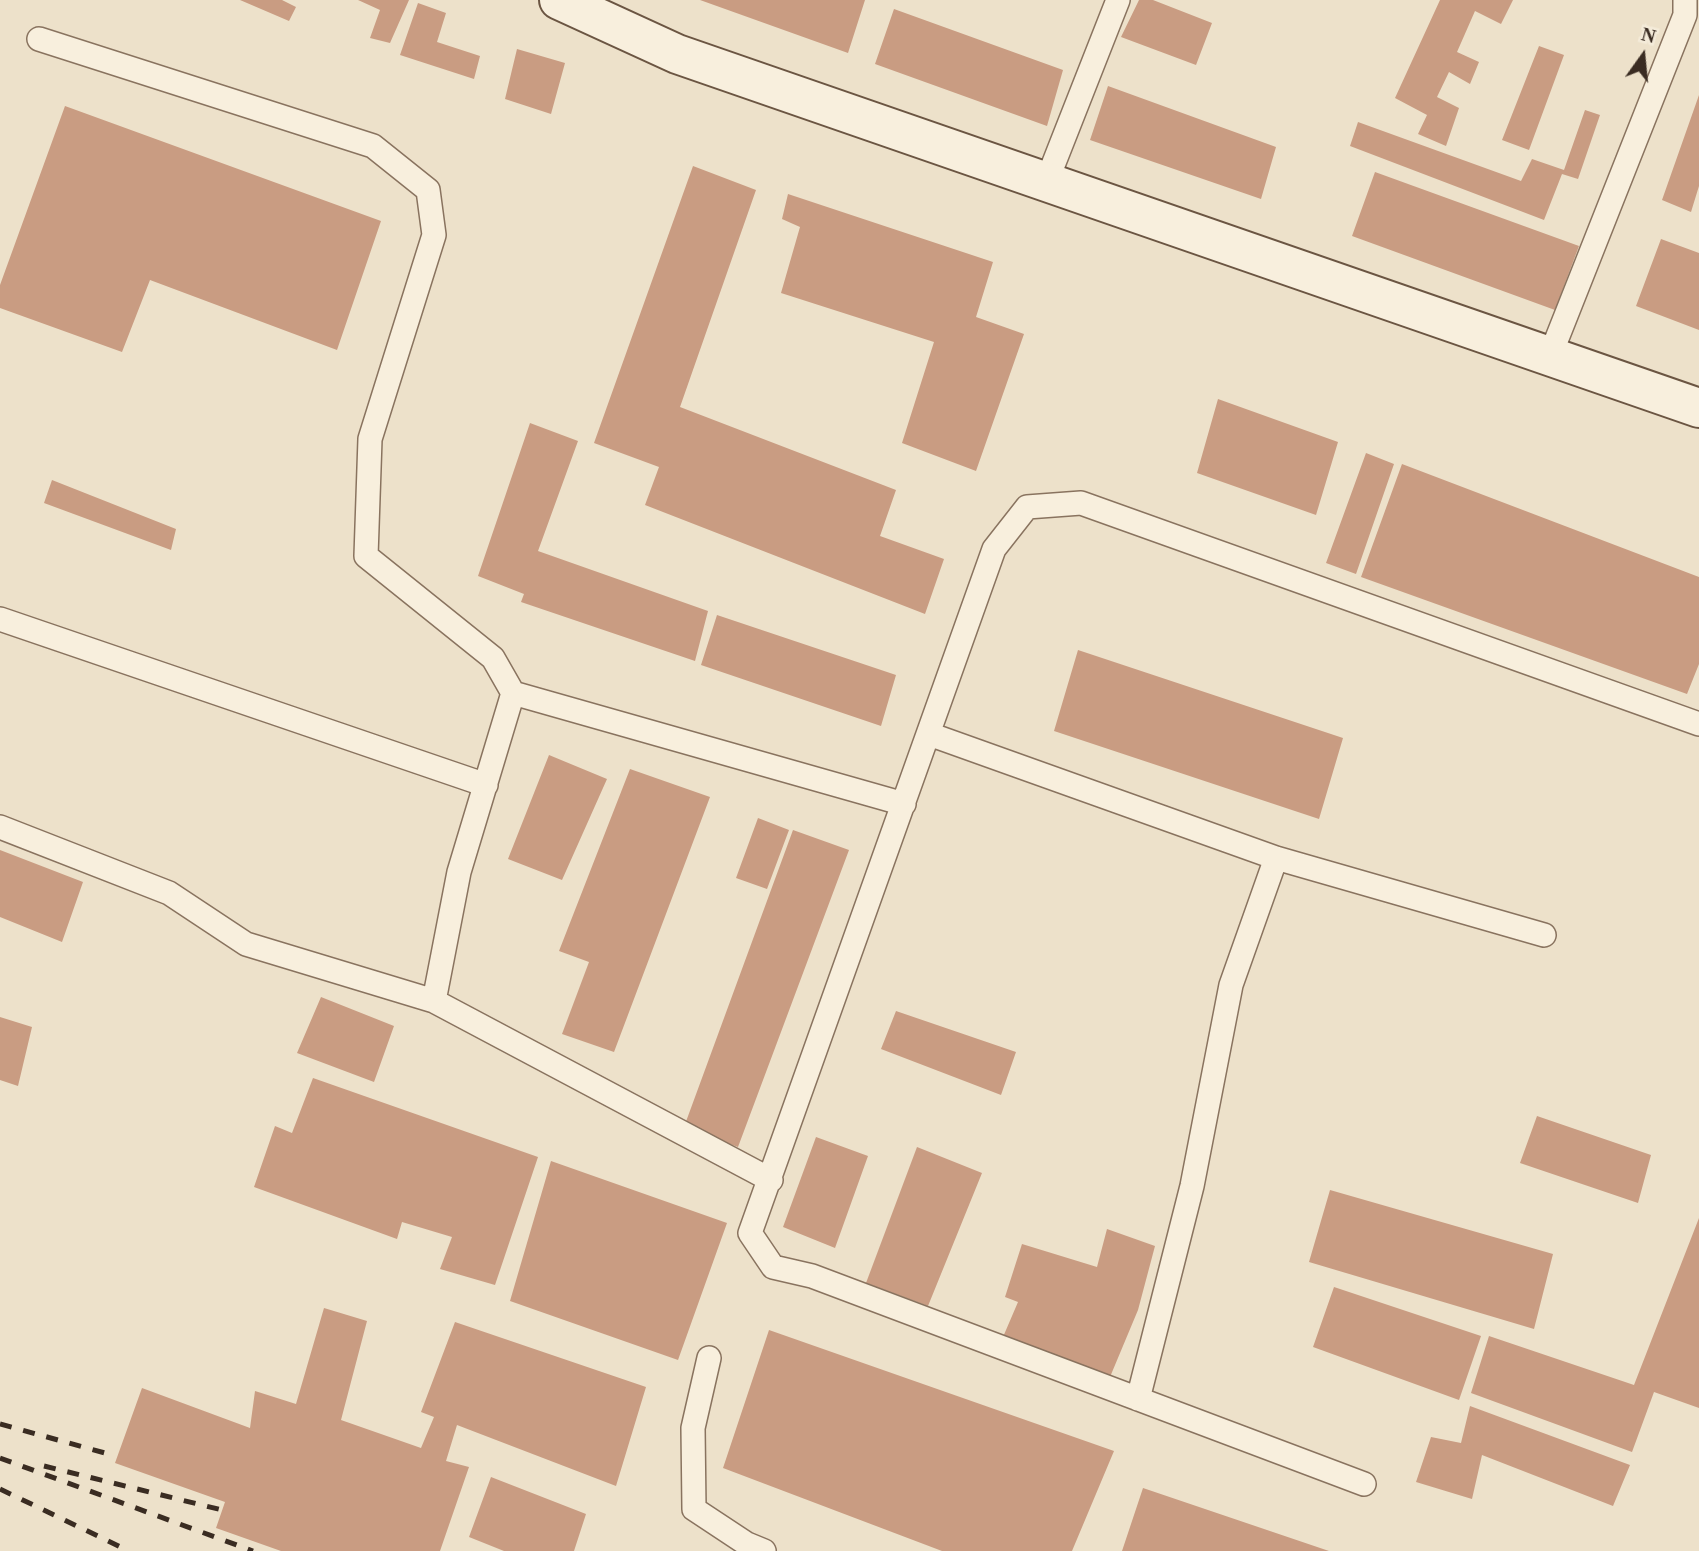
<!DOCTYPE html>
<html>
<head>
<meta charset="utf-8">
<style>
  body { margin:0 }
  #map { position:relative; width:1699px; height:1551px; overflow:hidden; background:#ede1ca; font-family:"Times New Roman",serif }
  canvas { display:block }
  .north { position:absolute; left:1608px; top:21px; width:70px; height:70px; -webkit-text-stroke:5px #f4ebd9; paint-order:stroke; rotate:15deg; font-size:19px; font-weight:700; line-height:28px; text-align:center; color:#3a2c22 }
  .north::after { content:''; display:block; margin:auto; width:24px; height:32px; background:#3a2c22; clip-path:polygon(50% 0,100% 100%,50% 72%,0 100%) }
</style>
</head>
<body>
<div id="map">
<canvas width="1699" height="1551"></canvas>
<div class="north">N</div>
</div>
<script>
const ctx = document.querySelector('canvas').getContext('2d');
ctx.lineJoin = 'round';
function fillPath(path, color) { ctx.fillStyle = color; ctx.fill(path, 'evenodd'); }
const shape = rows => new Path2D(rows.map(r => 'M' + r).join(''));
function trace(path, color, width, dash) { ctx.strokeStyle = color; ctx.lineWidth = width; ctx.lineCap = dash ? 'butt' : 'round'; ctx.setLineDash(dash || []); ctx.stroke(path); }
fillPath(shape([
  [240,0,282,0,296,7,289,21],
  [358,0,409,0,390,43,370,38,380,10],
  [700,0,865,0,848,53],
  [1139,0,1153,0,1212,23,1196,65,1121,37],
  [1440,0,1513,0,1501,24,1475,11,1457,52,1479,62,1470,84,1449,72,1437,97,1459,108,1446,146,1418,134,1427,115,1395,98],
  [418,3,446,13,437,42,480,56,474,79,400,55],
  [894,9,1063,70,1047,126,875,64],
  [1539,46,1564,55,1529,150,1502,140],
  [517,49,565,63,551,114,505,99],
  [1108,86,1276,147,1261,199,1090,140],
  [1699,95,1699,186,1691,212,1662,200],
  [65,106,381,221,337,350,150,280,122,352,0,308,0,285],
  [1585,110,1600,115,1578,179,1562,174,1544,220,1350,146,1358,122,1521,181,1532,159,1564,170],
  [693,166,756,190,680,407,896,490,880,536,944,559,925,614,645,505,659,467,594,443],
  [1375,172,1579,246,1555,310,1352,236],
  [788,194,993,262,976,317,1024,334,976,471,902,443,934,342,781,293,800,227,782,219],
  [1661,239,1699,253,1699,330,1636,306],
  [1218,399,1338,442,1316,515,1197,473],
  [530,423,578,441,538,551,708,611,695,661,521,602,524,594,478,576],
  [1366,453,1394,464,1356,574,1326,563],
  [1402,464,1699,577,1699,664,1687,694,1361,577],
  [52,480,176,529,171,550,44,503],
  [717,615,896,675,881,726,701,665],
  [1078,650,1343,738,1319,819,1054,731],
  [549,755,607,779,562,880,508,859],
  [630,769,710,797,614,1052,562,1034,589,962,559,951],
  [758,818,789,830,767,889,736,878],
  [793,830,849,850,738,1147,684,1127],
  [0,850,83,882,62,942,0,917],
  [321,997,394,1026,374,1082,297,1053],
  [896,1011,1016,1052,1001,1095,881,1049],
  [0,1017,32,1027,18,1086,0,1080],
  [313,1078,538,1157,495,1285,440,1269,452,1237,402,1222,397,1239,254,1187,275,1126,292,1133],
  [1537,1116,1651,1155,1638,1203,1520,1163],
  [816,1137,868,1156,835,1248,783,1227],
  [917,1147,982,1173,928,1306,866,1283],
  [551,1161,727,1223,678,1360,510,1301],
  [1330,1190,1553,1254,1534,1329,1309,1262],
  [1699,1218,1699,1408,1654,1392,1632,1452,1471,1393,1489,1336,1634,1385],
  [1107,1229,1155,1246,1138,1310,1110,1377,1003,1337,1018,1302,1005,1297,1022,1244,1097,1267],
  [1334,1287,1481,1336,1459,1400,1313,1347],
  [324,1308,367,1321,341,1420,421,1448,434,1417,421,1412,455,1322,646,1387,616,1486,457,1425,446,1461,469,1467,440,1551,281,1551,216,1528,225,1502,115,1463,142,1388,250,1428,255,1391,296,1404],
  [769,1330,1114,1451,1072,1551,942,1551,723,1468],
  [1470,1406,1630,1465,1613,1506,1482,1455,1472,1499,1416,1482,1431,1437,1461,1443],
  [491,1477,586,1514,574,1551,504,1551,469,1537],
  [1143,1488,1329,1551,1122,1551]
]), '#c99c82');
const lane = shape([
  [39,39,373,146,428,190,434,235,370,439,366,556,493,658,513,693,459,872,434,1001],
  [1046,183,1118,0],
  [1550,356,1685,15,1685,0],
  [0,619,486,785],
  [513,693,904,804],
  [929,734,1276,858,1544,935],
  [0,827,169,893,246,944,434,1001,771,1180],
  [709,1358,693,1428,694,1509,747,1544,764,1551],
  [1138,1399,1192,1186,1231,985,1276,858],
  [1364,1484,812,1276,773,1267,750,1233,994,549,1027,507,1081,503,1699,724]
]);
const secondary = shape([
  [559,0,677,54,1699,408]
]);
trace(lane, '#89735f', 26);
trace(secondary, '#6b5542', 42);
trace(lane, '#f8efdd', 23);
trace(secondary, '#f8efdd', 38);
trace(shape([
  [0,1424,105,1453],
  [0,1458,253,1551],
  [44,1466,222,1510],
  [0,1489,129,1551]
]), '#3a2c22', 5, [12, 12]);
</script>
</body>
</html>
